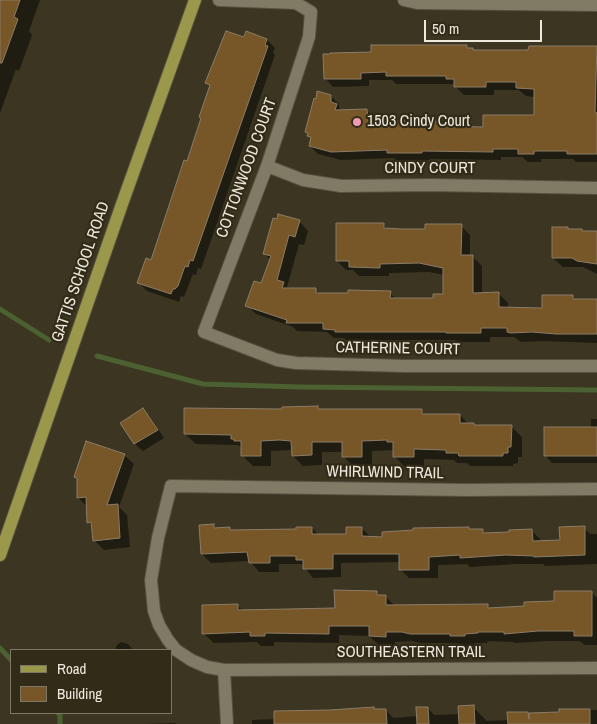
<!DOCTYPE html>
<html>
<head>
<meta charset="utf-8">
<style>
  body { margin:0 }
  #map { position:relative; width:597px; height:724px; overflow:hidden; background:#3b3521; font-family:"Archivo Narrow",sans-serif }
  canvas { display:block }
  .legend { position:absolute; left:10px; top:649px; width:162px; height:65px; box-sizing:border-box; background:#312b18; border:1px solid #7c7767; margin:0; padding:6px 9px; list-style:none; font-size:15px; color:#ede9dd }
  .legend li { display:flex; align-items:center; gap:10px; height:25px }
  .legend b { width:25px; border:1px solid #7c7767 }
  .scale { position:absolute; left:424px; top:20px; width:118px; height:22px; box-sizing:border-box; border:2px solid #ede9dd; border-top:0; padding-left:6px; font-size:15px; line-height:18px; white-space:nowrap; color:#ede9dd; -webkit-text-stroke:4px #312b18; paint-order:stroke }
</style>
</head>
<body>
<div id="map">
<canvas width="597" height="724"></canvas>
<ul class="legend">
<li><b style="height:6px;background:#99984b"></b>Road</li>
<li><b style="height:14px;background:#775727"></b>Building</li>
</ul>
<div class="scale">50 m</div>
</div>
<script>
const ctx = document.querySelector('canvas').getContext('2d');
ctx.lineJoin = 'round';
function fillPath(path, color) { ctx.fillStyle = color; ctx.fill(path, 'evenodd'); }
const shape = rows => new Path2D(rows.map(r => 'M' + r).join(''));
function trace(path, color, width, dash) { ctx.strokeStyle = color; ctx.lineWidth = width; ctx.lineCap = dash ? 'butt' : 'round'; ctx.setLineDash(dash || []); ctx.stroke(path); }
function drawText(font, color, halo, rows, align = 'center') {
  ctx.font = font + ' "Archivo Narrow",sans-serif'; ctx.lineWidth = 4.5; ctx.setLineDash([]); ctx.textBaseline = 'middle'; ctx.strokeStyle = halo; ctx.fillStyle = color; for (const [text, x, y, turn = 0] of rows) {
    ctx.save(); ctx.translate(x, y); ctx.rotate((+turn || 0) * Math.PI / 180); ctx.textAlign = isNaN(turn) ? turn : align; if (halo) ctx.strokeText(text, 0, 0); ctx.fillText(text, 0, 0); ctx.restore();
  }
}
fillPath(shape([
  [0,0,40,0,29,31,32,35,19,71,16,69,0,113],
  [245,39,267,40,275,48,273,53,275,55,201,269,198,268,196,275,193,274,184,297,181,296,179,302,147,291,139,283,152,261,188,162,211,87,207,83],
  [466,47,474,52,530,51,581,47,597,48,597,162,576,162,573,159,541,159,541,162,528,162,522,157,501,157,501,160,430,159,430,160,397,161,394,158,341,160,318,154,310,146,312,139,307,132,331,96,339,105,339,108,342,111,367,110,375,119,375,122,439,122,444,127,484,128,535,116,535,97,526,96,519,90,494,90,494,95,464,95,453,84,396,84,392,80,369,80,369,86,333,87,325,78,372,53],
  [299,221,308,231,304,245,299,244,287,287,289,289,315,290,320,294,390,293,396,299,434,299,444,295,445,275,429,272,389,273,389,276,359,276,353,270,346,270,337,261,384,225,389,230,427,230,461,226,470,235,470,257,473,257,482,266,482,294,499,294,508,303,508,309,543,309,573,297,576,300,597,300,597,343,542,341,521,342,514,337,490,337,490,342,456,342,455,340,346,340,344,338,334,338,327,332,297,331,293,327,256,314,247,305,261,285,271,260,264,254],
  [582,230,585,233,597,233,597,274,583,267,563,267,553,258],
  [317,408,320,410,421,411,426,415,460,415,468,424,474,424,476,426,511,426,522,437,522,457,518,457,518,463,513,464,513,466,470,466,467,463,457,463,454,460,424,459,424,467,405,467,394,456,394,450,372,451,372,467,354,467,343,456,343,452,322,452,322,465,303,466,293,456,293,450,291,450,271,451,271,466,253,466,242,455,242,448,238,445,196,444,185,434,283,410],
  [143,410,150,417,164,438,143,451,135,444,122,423],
  [591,419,597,419,597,463,552,463,545,455,591,429],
  [124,455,134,464,119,507,127,515,130,547,104,550,94,540,93,527,89,522,88,507,78,498],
  [214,526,217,529,229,529,232,531,297,530,312,528,319,535,347,535,362,528,371,538,383,538,471,531,482,530,486,534,532,531,541,540,541,542,561,541,584,528,590,534,597,534,597,564,545,566,543,564,516,564,470,567,467,564,438,565,438,578,409,578,400,569,400,562,341,563,341,577,313,578,302,564,279,564,279,572,259,572,250,561,211,563,202,554],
  [377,592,380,596,385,596,395,606,487,605,491,609,526,608,555,602,591,592,597,598,597,645,585,645,580,641,548,641,515,643,513,642,487,641,488,643,474,643,474,646,461,646,458,643,420,643,412,641,395,642,395,646,380,646,369,636,339,635,339,643,274,642,274,646,261,646,257,642,214,643,204,634,237,605,243,611,336,609],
  [121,642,128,644,133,650,115,650,117,645],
  [473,707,487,721,508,720,508,714,560,713,560,710,597,710,597,724,252,724,252,720,275,719,375,711,386,710,393,718,417,716,428,708,434,715,460,714],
  [175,723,176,724,145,724]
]), '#0007');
trace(shape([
  [0,309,49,340],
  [97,356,203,384,299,387,597,390],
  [0,648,11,660],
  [58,713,60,715,60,724]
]), '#4b6131', 5);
const building = shape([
  [0,0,20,0,14,17,18,19,2,63,0,63,0,0],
  [226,31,244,37,246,31,267,39,265,45,268,46,193,261,190,260,188,267,185,266,178,286,175,289,173,289,171,294,137,283,146,258,151,260,184,160,187,161,201,118,199,117,210,85,205,83,226,31],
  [371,45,467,45,467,48,473,48,473,50,528,50,529,46,597,46,595,112,597,113,597,154,567,154,567,151,534,151,534,154,518,154,518,149,493,149,493,152,422,151,422,153,387,153,387,150,331,152,309,146,311,137,307,136,308,133,305,132,314,98,316,99,317,91,331,95,331,102,337,104,335,110,367,109,368,121,440,121,440,126,483,127,483,115,534,115,534,89,516,88,516,82,486,82,486,87,454,87,454,79,446,79,446,76,386,76,386,72,361,73,361,79,324,79,323,54,330,54,330,53,371,52,371,45],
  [278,214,300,220,295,237,289,235,277,280,284,282,282,288,316,288,316,293,348,293,348,290,391,291,390,298,433,298,433,294,443,294,443,268,419,263,380,264,380,268,349,267,349,261,336,261,336,223,384,223,384,228,402,229,425,229,425,224,462,224,461,255,473,255,473,293,499,292,499,307,542,308,542,295,573,295,573,299,597,299,597,334,556,334,532,332,511,333,507,332,507,328,481,328,481,333,446,333,446,332,335,332,335,330,323,329,323,323,286,323,287,320,245,306,254,281,261,283,271,256,263,254,273,218,277,219,278,214],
  [552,227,568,227,568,229,582,229,582,231,597,231,597,264,577,261,572,258,552,258,552,227],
  [318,406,318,409,422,409,422,414,460,414,460,423,474,423,474,425,512,425,511,447,508,447,508,453,503,453,503,456,459,456,458,453,446,453,446,450,414,449,414,457,393,457,393,442,387,442,387,440,362,441,362,457,342,457,342,442,312,442,312,455,292,456,291,441,279,440,261,441,261,456,241,456,241,441,234,441,234,439,231,439,231,435,184,434,184,408,282,409,282,407,318,406],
  [143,408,158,430,134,444,120,423,143,408],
  [544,427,597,427,597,456,544,456,544,427],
  [86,441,125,454,107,505,118,504,120,538,93,541,91,522,87,523,86,497,77,498,77,478,74,477,86,441],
  [214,524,214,528,230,527,230,530,296,529,296,527,312,527,312,534,346,534,346,527,362,527,362,536,382,537,382,532,413,530,413,528,469,527,469,529,483,529,483,533,509,532,509,530,532,529,533,541,560,540,559,527,585,526,585,555,534,557,534,556,506,555,460,558,460,555,429,557,429,570,399,570,399,554,333,554,333,569,303,569,303,560,296,560,296,556,270,556,270,563,249,563,247,552,201,554,199,525,214,524],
  [334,590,377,591,377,595,386,595,386,605,488,604,488,608,524,606,524,602,554,601,554,591,592,591,592,636,574,636,574,631,538,631,504,634,504,632,478,632,478,633,465,634,465,636,450,636,450,634,410,634,402,632,386,632,386,637,369,636,369,626,329,626,329,634,265,633,265,636,250,636,250,632,202,634,202,605,238,604,238,610,335,608,334,590],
  [474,705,475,724,459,724,458,706,474,705],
  [374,707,374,709,386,709,387,724,274,724,274,711,330,710,374,707],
  [416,707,428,707,429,724,417,724,416,707],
  [559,709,590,709,590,724,508,724,507,712,528,712,529,719,529,713,559,712,559,709]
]);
fillPath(building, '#775727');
trace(building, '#8b7c69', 1);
const minor = shape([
  [219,0,296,3,311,12,309,37,267,166,204,332,277,360,296,363,404,366,597,366],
  [404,0,417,3,597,5],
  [267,166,303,180,341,186,431,185,597,188],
  [597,489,466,490,171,486,158,538,151,580,154,611,159,625,168,640,176,650,191,660,207,667,224,670,597,668],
  [224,670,227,724]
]);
const major = shape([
  [0,555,122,204,195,0]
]);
trace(minor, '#575140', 14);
trace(major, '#575140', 14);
trace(minor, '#817a65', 12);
trace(major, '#99984b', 12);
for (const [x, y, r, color] of [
  [357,122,5,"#f19ab3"]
]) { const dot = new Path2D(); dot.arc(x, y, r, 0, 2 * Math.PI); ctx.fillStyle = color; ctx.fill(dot); trace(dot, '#312b18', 2); }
drawText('16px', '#ede9dd', '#312b18', [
  ["1503 Cindy Court",367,122]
], 'left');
drawText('16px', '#ede9dd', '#312b18', [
  ["COTTONWOOD COURT",247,168,-70],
  ["CINDY COURT",430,169],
  ["GATTIS SCHOOL ROAD",81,272,-71],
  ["CATHERINE COURT",398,349,1],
  ["WHIRLWIND TRAIL",385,473,1],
  ["SOUTHEASTERN TRAIL",411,653]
]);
</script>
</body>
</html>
